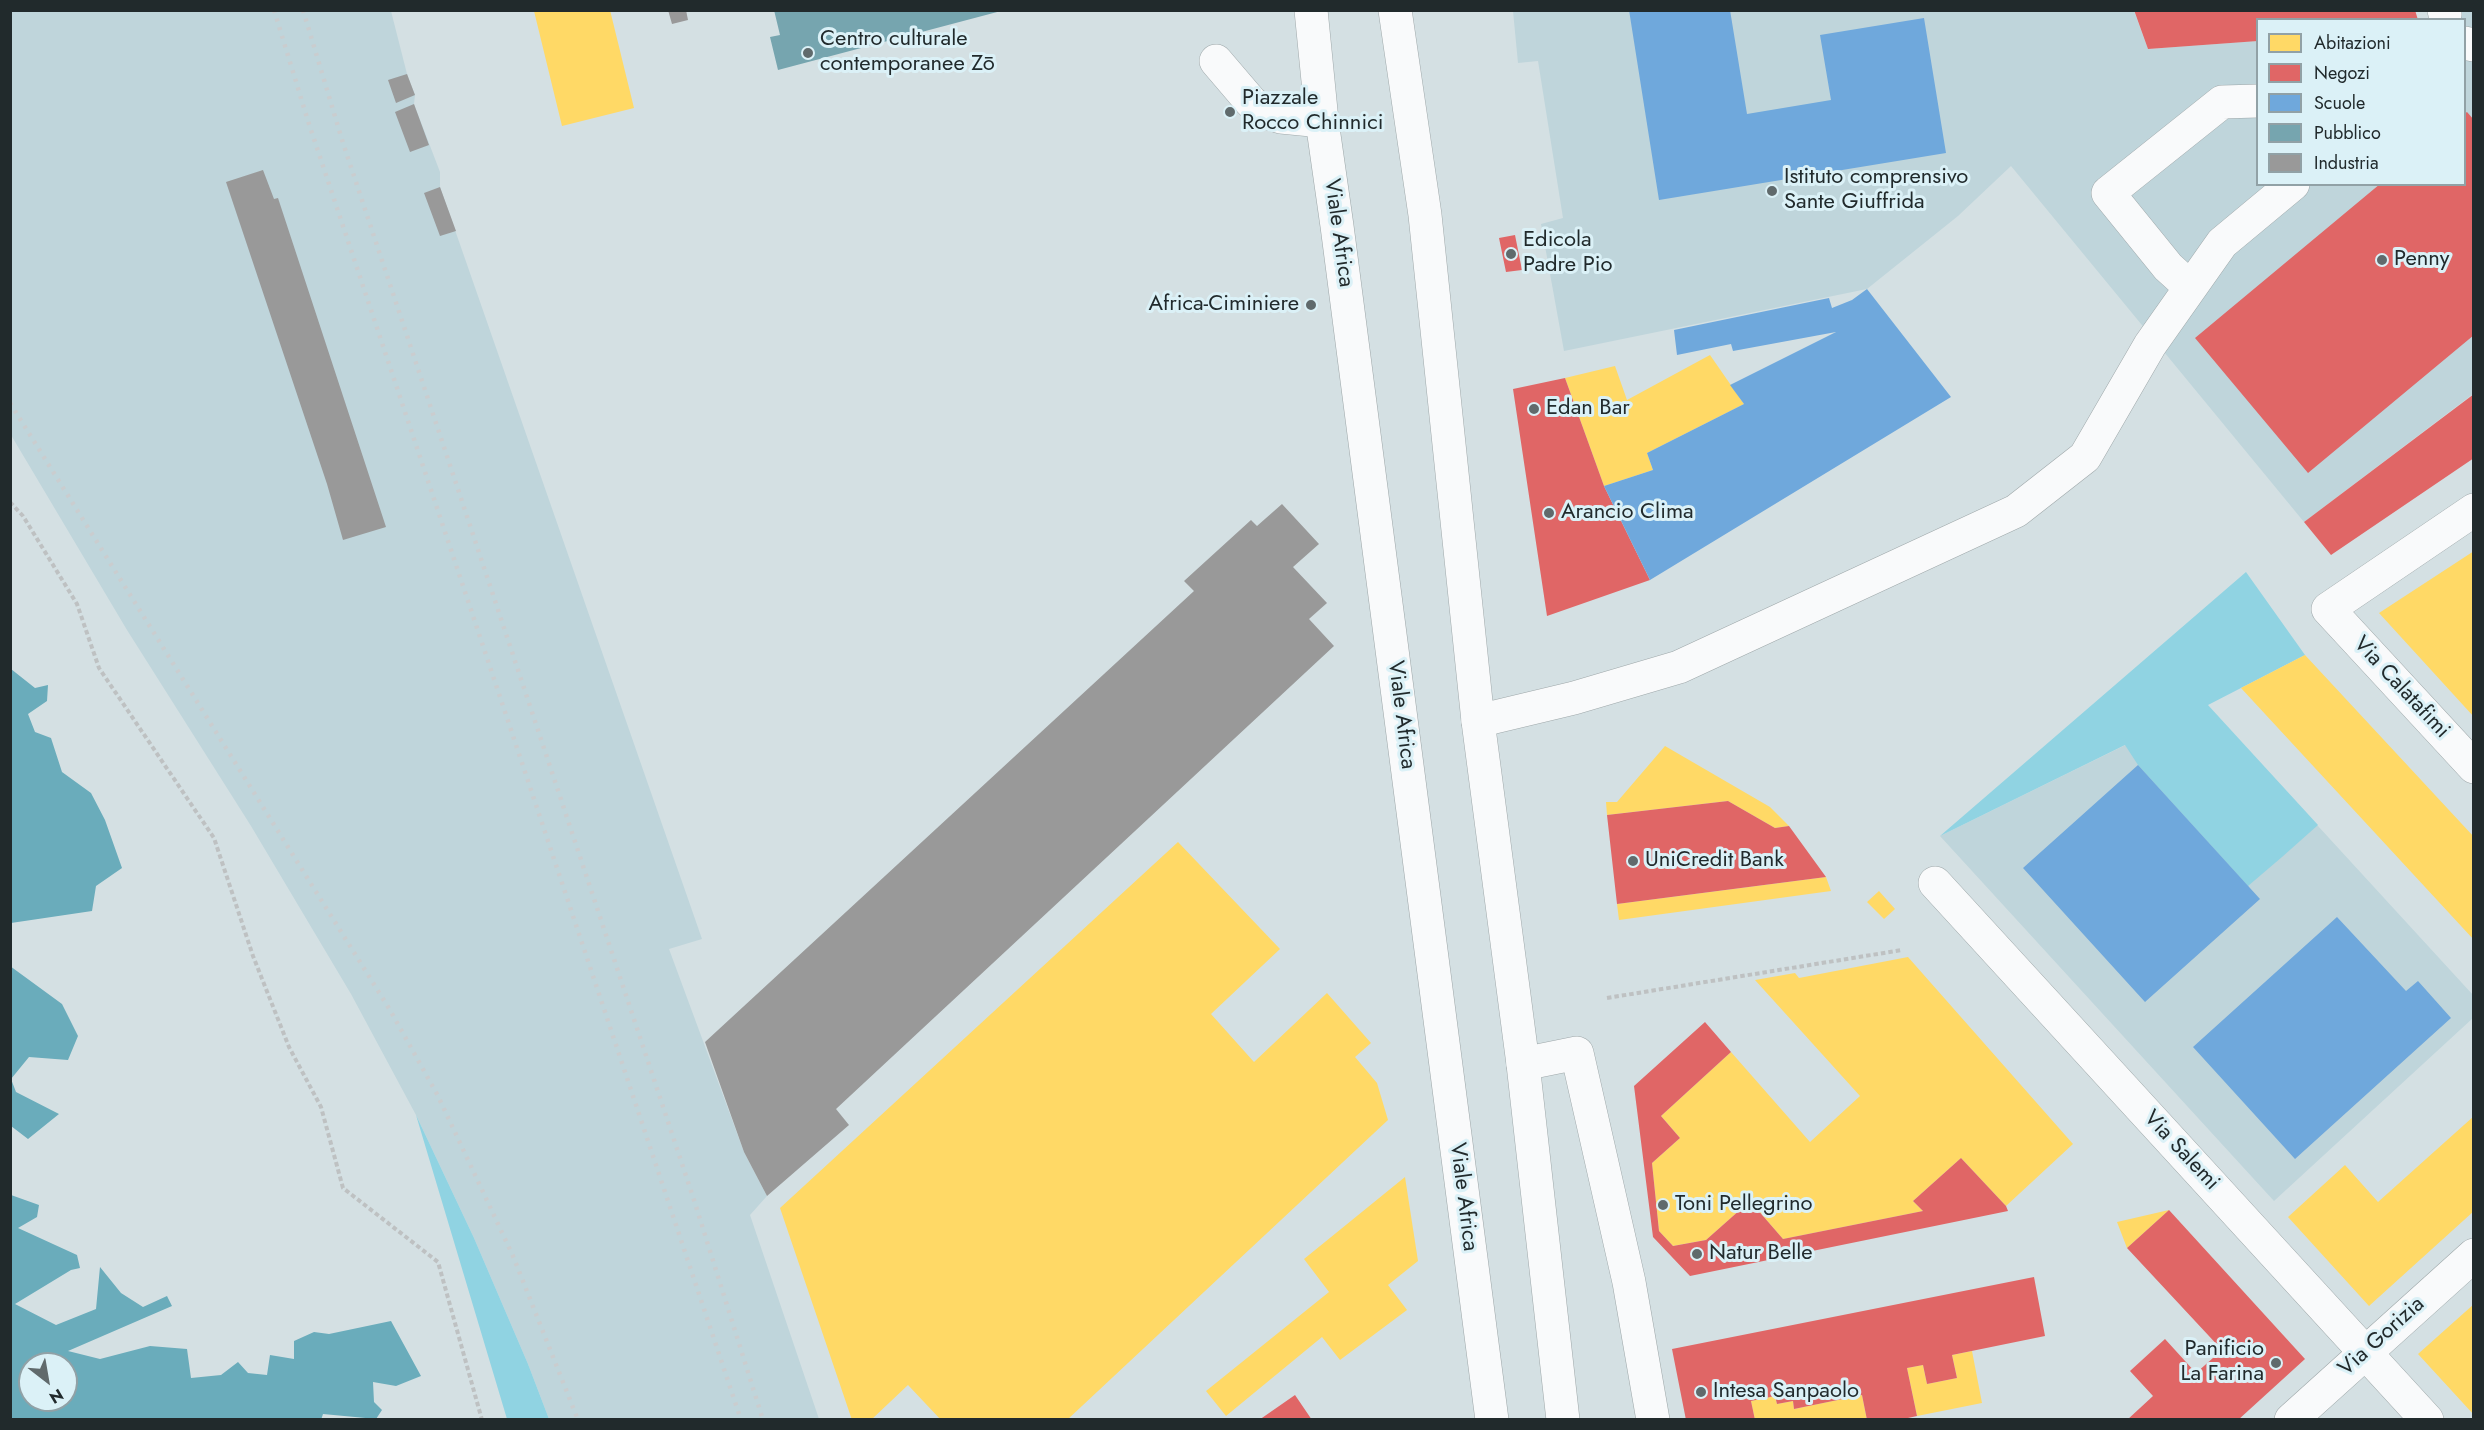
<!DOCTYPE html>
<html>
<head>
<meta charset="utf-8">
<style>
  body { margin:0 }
  #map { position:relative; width:2484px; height:1430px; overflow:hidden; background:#d4e0e3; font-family:Jost,sans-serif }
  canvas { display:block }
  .frame { position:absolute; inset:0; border:12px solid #212a2c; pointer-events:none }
  .legend { position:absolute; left:2256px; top:18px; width:210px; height:168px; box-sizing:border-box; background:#dbf1f7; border:2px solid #91a1a6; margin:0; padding:8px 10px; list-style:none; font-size:18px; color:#212a2c }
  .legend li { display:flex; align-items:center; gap:12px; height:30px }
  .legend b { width:30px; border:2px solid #91a1a6 }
  .north { position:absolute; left:18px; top:1352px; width:60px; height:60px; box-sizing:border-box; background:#dbf1f7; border:2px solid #91a1a6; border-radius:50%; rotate:149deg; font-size:16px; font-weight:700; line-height:24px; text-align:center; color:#212a2c }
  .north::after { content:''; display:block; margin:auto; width:21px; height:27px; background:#606a6c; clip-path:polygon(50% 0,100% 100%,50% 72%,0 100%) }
</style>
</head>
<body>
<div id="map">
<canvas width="2484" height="1430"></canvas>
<div class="frame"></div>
<ul class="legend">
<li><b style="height:16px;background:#ffd966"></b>Abitazioni</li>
<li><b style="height:16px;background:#e06666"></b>Negozi</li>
<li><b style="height:16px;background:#6fa8dc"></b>Scuole</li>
<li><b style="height:16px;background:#76a5af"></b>Pubblico</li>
<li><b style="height:16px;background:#999"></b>Industria</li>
</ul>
<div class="north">N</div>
</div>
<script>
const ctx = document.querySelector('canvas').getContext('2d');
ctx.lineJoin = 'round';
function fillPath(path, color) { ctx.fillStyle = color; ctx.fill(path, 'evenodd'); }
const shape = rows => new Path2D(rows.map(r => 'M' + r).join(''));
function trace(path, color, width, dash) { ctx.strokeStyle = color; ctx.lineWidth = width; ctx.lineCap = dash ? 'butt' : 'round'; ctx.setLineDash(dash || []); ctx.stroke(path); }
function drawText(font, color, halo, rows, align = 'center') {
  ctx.font = font + ' Jost,sans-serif'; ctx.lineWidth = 6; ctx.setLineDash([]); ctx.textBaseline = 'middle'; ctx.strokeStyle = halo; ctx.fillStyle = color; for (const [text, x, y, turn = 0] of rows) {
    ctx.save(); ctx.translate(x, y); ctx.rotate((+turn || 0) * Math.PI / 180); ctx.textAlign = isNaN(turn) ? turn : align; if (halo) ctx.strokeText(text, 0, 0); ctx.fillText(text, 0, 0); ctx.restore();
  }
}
fillPath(shape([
  [10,11,391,11,407,74,415,95,414,104,440,172,440,187,702,939,669,949,744,1152,767,1196,750,1215,819,1419,549,1419,528,1364,474,1238,416,1115,351,994,251,826,127,630,11,435],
  [1513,11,2134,11,2148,49,2257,41,2258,184,2464,184,2464,20,2436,19,2451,11,2473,11,2473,394,2304,522,2011,166,1958,216,1867,289,1564,351,1541,224,1563,218,1538,61,1518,63],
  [2207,705,2473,995,2473,1018,2274,1201,1940,836]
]), '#bfd5db');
fillPath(shape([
  [2246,572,2305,655,2208,705,2318,825,2282,857,2248,886,2138,765,2125,745,1940,836],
  [416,1115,474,1238,528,1364,549,1419,507,1419]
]), '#90d3e2');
fillPath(shape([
  [11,669,35,688,48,685,47,701,28,714,35,732,51,738,62,772,91,793,105,820,122,868,96,886,92,911,11,923],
  [10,966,62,1004,78,1036,68,1060,29,1057,11,1079,16,1092,59,1114,28,1139,11,1126],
  [11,1195,39,1205,37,1217,18,1228,77,1255,80,1268,71,1270,15,1304,56,1325,96,1309,100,1267,121,1293,143,1307,167,1296,172,1306,68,1351,100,1359,150,1346,187,1349,191,1378,221,1375,238,1362,248,1373,267,1375,270,1355,294,1359,294,1341,314,1332,329,1334,391,1321,421,1376,396,1386,373,1382,374,1402,382,1410,376,1419,323,1414,321,1420,11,1419],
  [30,1364,66,1364,66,1400,30,1400]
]), '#6aacbb');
fillPath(shape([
  [537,10,610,10,634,108,562,126,534,11],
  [1710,355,1744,404,1647,453,1653,470,1604,486,1565,378,1615,366,1627,400],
  [2474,551,2474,717,2379,613],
  [2305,655,2474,837,2474,940,2241,688],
  [1665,746,1770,807,1789,826,1775,828,1728,801,1607,815,1606,802,1617,802],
  [1178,842,1280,949,1211,1014,1254,1062,1327,993,1371,1043,1355,1057,1377,1083,1388,1120,1067,1420,941,1420,908,1385,871,1420,852,1420,780,1208],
  [1826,877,1831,891,1619,920,1617,904],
  [1879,891,1895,909,1884,919,1867,902],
  [1908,957,2073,1144,2006,1206,1961,1158,1913,1201,1923,1211,1783,1239,1750,1201,1706,1240,1673,1246,1659,1231,1652,1163,1680,1138,1661,1116,1731,1052,1810,1142,1860,1096,1755,980,1795,973,1799,978],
  [2474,1116,2474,1211,2369,1306,2288,1217,2345,1165,2378,1202],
  [1405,1177,1418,1261,1388,1285,1407,1310,1340,1360,1322,1337,1226,1416,1206,1391,1329,1292,1304,1259],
  [2169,1210,2127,1248,2117,1222],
  [2474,1304,2474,1415,2418,1354],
  [1972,1351,1982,1403,1917,1416,1907,1368,1923,1365,1927,1384,1957,1378,1952,1355],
  [1862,1395,1867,1420,1755,1420,1751,1401,1775,1396,1777,1404,1793,1401,1794,1409]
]), '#ffd966');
fillPath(shape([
  [2134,10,2415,10,2418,20,2258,20,2258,41,2148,49],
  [2467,112,2474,120,2474,335,2308,473,2195,338,2380,184,2464,184,2464,114],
  [1515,235,1522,270,1506,272,1499,238],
  [1565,378,1604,486,1650,580,1547,616,1513,389],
  [2474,394,2474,458,2331,555,2304,522],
  [1728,801,1775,828,1789,826,1826,877,1617,904,1607,815],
  [1705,1022,1731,1052,1661,1116,1680,1138,1652,1163,1659,1231,1673,1246,1706,1240,1750,1201,1783,1239,1923,1211,1913,1201,1961,1158,2006,1206,2008,1211,1690,1276,1653,1237,1634,1086],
  [2169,1210,2305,1359,2238,1420,2127,1420,2153,1396,2130,1371,2165,1339,2196,1373,2222,1350,2127,1248],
  [2034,1277,2045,1336,1952,1355,1957,1378,1927,1384,1923,1365,1907,1368,1917,1416,1899,1420,1867,1420,1862,1395,1794,1409,1793,1401,1777,1404,1775,1396,1751,1401,1755,1420,1686,1420,1672,1349],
  [1295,1395,1312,1420,1259,1420]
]), '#e06666');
fillPath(shape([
  [1629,10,1730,10,1747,114,1831,100,1820,35,1924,18,1946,153,1659,200],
  [1867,289,1951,397,1650,580,1604,486,1653,470,1647,453,1744,404,1730,385,1836,332,1733,351,1731,344,1677,355,1674,330,1829,298,1832,308,1852,300],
  [2138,765,2260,899,2145,1002,2023,868],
  [2337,917,2406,991,2418,981,2451,1018,2295,1159,2193,1047]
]), '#6fa8dc');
fillPath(shape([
  [774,10,1001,10,1001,11,778,70,770,37,780,35]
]), '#76a5af');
fillPath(shape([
  [668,10,686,10,688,20,672,24],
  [407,74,415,95,396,103,388,80],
  [414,104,429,145,410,152,395,112],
  [263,170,274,199,278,198,386,527,343,540,327,484,226,182],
  [440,187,456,231,440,236,424,193],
  [1282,504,1319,544,1293,567,1327,603,1309,619,1334,646,836,1109,849,1125,767,1196,744,1152,705,1042,1194,591,1184,581,1251,520,1257,526]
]), '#999');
const minor = shape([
  [2444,10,2445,14],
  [2464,43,2474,45],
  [1216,61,1251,102,1262,111,1281,117,1322,121],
  [2190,287,2168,267,2108,193,2222,102,2258,101],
  [2474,510,2328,609,2474,767],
  [1478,721,1574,698,1679,667,2016,511,2085,457,2150,345,2222,243,2293,184],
  [1935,883,2427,1420],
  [1523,1064,1577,1053,1629,1282,1653,1420],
  [2291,1420,2474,1255]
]);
const major = shape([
  [1311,10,1322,121,1337,226,1492,1420],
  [1395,10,1425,215,1478,721,1523,1064,1563,1420]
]);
trace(minor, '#9ea7a9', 34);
trace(major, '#9ea7a9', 34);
trace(shape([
  [419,10,426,10],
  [10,502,23,516,77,604,99,668,214,838,253,956,289,1047,321,1107,343,1188,438,1262,482,1420],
  [1607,998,1902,950]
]), '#bec1c2', 4, [4.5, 3]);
trace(minor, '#f9fafb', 33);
trace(major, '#f9fafb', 33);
trace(shape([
  [274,10,308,121,741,1420],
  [303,10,343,143,694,1200,763,1420],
  [10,403,390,1010,438,1096,513,1256,578,1420]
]), '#cacdcf', 4.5, [3, 6]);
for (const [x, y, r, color] of [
  [808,53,6,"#606a6c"],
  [1230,112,6,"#606a6c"],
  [1772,191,6,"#606a6c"],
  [1511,254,6,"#606a6c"],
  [2382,260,6,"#606a6c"],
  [1311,305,6,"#606a6c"],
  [1534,409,6,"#606a6c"],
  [1549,513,6,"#606a6c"],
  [1633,861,6,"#606a6c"],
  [1663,1205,6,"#606a6c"],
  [1697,1254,6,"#606a6c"],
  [2276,1363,6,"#606a6c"],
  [1701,1392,6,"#606a6c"]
]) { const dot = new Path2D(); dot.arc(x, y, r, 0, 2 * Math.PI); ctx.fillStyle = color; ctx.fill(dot); trace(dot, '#dbf1f7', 2); }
drawText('22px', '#212a2c', '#dbf1f7', [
  ["Centro culturale",820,40],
  ["contemporanee Zō",820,65],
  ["Piazzale",1242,99],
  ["Rocco Chinnici",1242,124],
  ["Istituto comprensivo",1784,178],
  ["Sante Giuffrida",1784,203],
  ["Edicola",1523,241],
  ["Padre Pio",1523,266],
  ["Penny",2394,260],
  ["Africa-Ciminiere",1299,305,"right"],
  ["Edan Bar",1546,409],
  ["Arancio Clima",1561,513],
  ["UniCredit Bank",1645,861],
  ["Toni Pellegrino",1675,1205],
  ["Natur Belle",1709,1254],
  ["Panificio",2264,1350,"right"],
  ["La Farina",2264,1375,"right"],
  ["Intesa Sanpaolo",1713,1392]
], 'left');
drawText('22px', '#212a2c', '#dbf1f7', [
  ["Viale Africa",1338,233,82],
  ["Via Calatafimi",2401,688,47],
  ["Viale Africa",1401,715,83],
  ["Via Salemi",2181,1151,47],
  ["Viale Africa",1463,1197,83],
  ["Via Gorizia",2382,1337,-42]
]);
</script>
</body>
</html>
